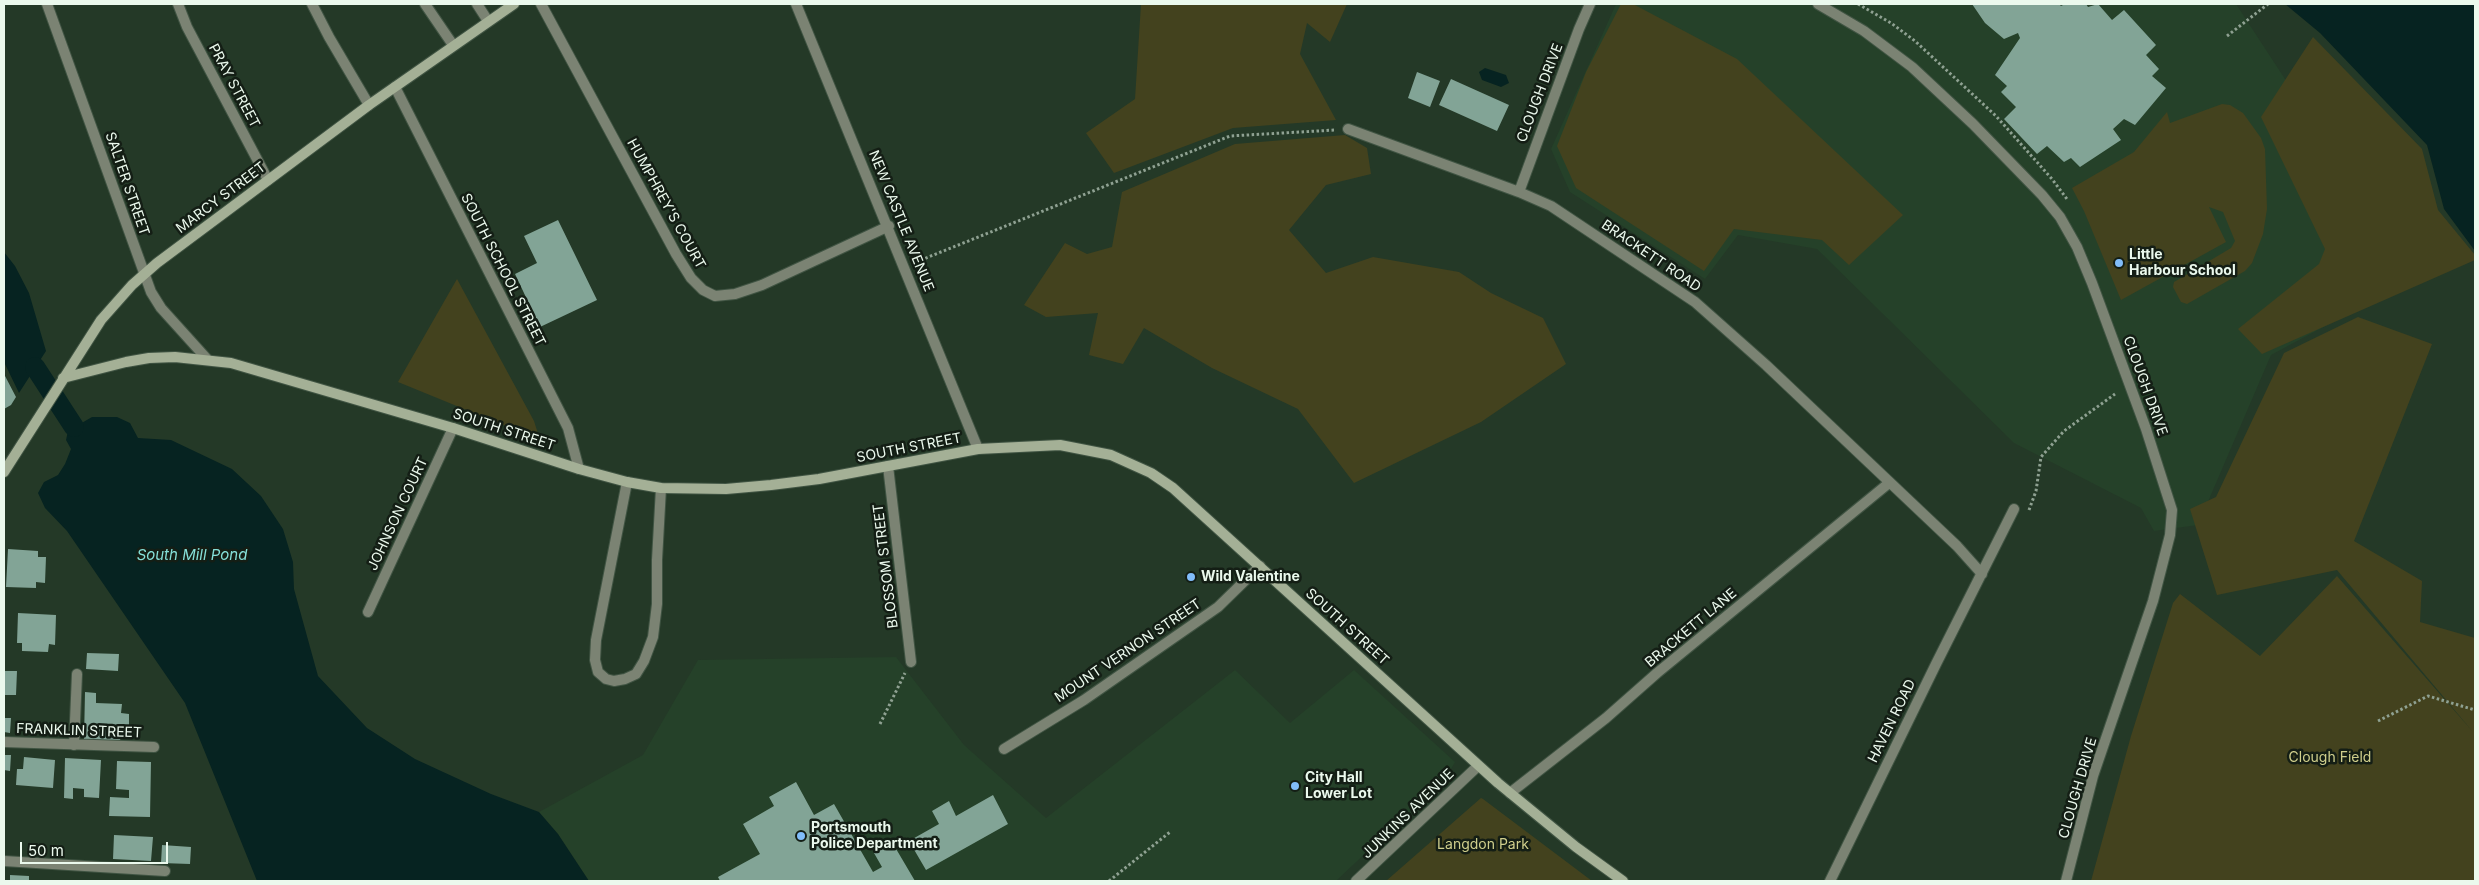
<!DOCTYPE html>
<html>
<head>
<meta charset="utf-8">
<style>
  body { margin:0 }
  #map { position:relative; width:2479px; height:885px; overflow:hidden; background:#243927; font-family:Inter,sans-serif }
  canvas { display:block }
  .frame { position:absolute; inset:0; border:5px solid #ebf9ed; pointer-events:none }
  .scale { position:absolute; left:20px; top:842px; width:148px; height:22px; box-sizing:border-box; border:2px solid #ebf9ed; border-top:0; padding-left:6px; font-size:15px; line-height:18px; white-space:nowrap; color:#ebf9ed; -webkit-text-stroke:4px #141e15; paint-order:stroke }
</style>
</head>
<body>
<div id="map">
<canvas width="2479" height="885"></canvas>
<div class="frame"></div>
<div class="scale">50 m</div>
</div>
<script>
const ctx = document.querySelector('canvas').getContext('2d');
ctx.lineJoin = 'round';
function fillPath(path, color) { ctx.fillStyle = color; ctx.fill(path, 'evenodd'); }
const shape = rows => new Path2D(rows.map(r => 'M' + r).join(''));
function trace(path, color, width, dash) { ctx.strokeStyle = color; ctx.lineWidth = width; ctx.lineCap = dash ? 'butt' : 'round'; ctx.setLineDash(dash || []); ctx.stroke(path); }
function drawText(font, color, halo, rows, align = 'center') {
  ctx.font = font + ' Inter,sans-serif'; ctx.lineWidth = 5; ctx.setLineDash([]); ctx.textBaseline = 'middle'; ctx.strokeStyle = halo; ctx.fillStyle = color; for (const [text, x, y, turn = 0] of rows) {
    ctx.save(); ctx.translate(x, y); ctx.rotate((+turn || 0) * Math.PI / 180); ctx.textAlign = isNaN(turn) ? turn : align; if (halo) ctx.strokeText(text, 0, 0); ctx.fillText(text, 0, 0); ctx.restore();
  }
}
fillPath(shape([
  [1616,4,2236,4,2415,278,2271,355,2198,525,2154,531,2141,508,2014,443,1817,249,1738,235,1705,279,1570,192,1551,149],
  [896,657,964,745,1046,818,1235,670,1290,723,1354,670,1455,762,1447,776,1336,881,589,881,558,834,539,812,643,755,698,660]
]), '#254129');
fillPath(shape([
  [1141,4,1347,4,1330,42,1307,23,1300,54,1336,120,1233,128,1114,173,1086,133,1135,99],
  [1621,4,1633,4,1737,59,1903,215,1849,265,1822,240,1734,229,1704,271,1576,188,1557,146,1586,72],
  [2313,37,2422,149,2438,210,2475,255,2475,260,2262,354,2238,329,2319,264,2325,249,2261,117],
  [2222,104,2230,105,2243,113,2261,138,2265,149,2267,209,2263,234,2252,263,2245,271,2187,304,2181,302,2173,287,2174,282,2231,248,2235,241,2223,212,2209,207,2226,242,2121,300,2084,211,2072,188,2134,152,2167,112,2170,123],
  [1345,135,1367,148,1371,174,1326,185,1289,230,1326,273,1373,257,1459,272,1491,293,1543,318,1566,364,1481,422,1354,483,1298,409,1212,368,1144,328,1123,364,1089,355,1098,313,1046,317,1024,305,1065,243,1087,254,1112,247,1122,192,1235,144],
  [457,279,534,421,540,440,398,382],
  [2358,317,2432,344,2354,541,2422,581,2420,622,2475,638,2475,881,2091,881,2131,736,2173,603,2180,594,2260,656,2337,576,2473,732,2337,570,2217,595,2190,509,2216,497,2284,353],
  [1481,798,1483,799,1592,881,1386,881]
]), '#43421e');
fillPath(shape([
  [2285,4,2475,4,2475,251,2444,209,2427,145,2320,33],
  [1485,68,1506,75,1509,83,1501,87,1482,80,1479,72],
  [4,252,15,266,29,293,46,351,19,393,4,362],
  [92,417,117,417,130,423,138,438,171,440,232,469,261,496,283,529,293,562,294,589,318,676,367,728,415,759,491,794,539,812,558,834,589,881,257,881,185,703,67,531,45,508,38,493,44,482,58,475,65,464,71,449,66,440,68,431]
]), '#062321');
trace(shape([
  [35,367,74,427]
]), '#062321', 20);
fillPath(shape([
  [1972,4,2059,4,2061,6,2065,4,2086,4,2088,7,2098,4,2112,20,2124,10,2156,45,2146,55,2159,69,2152,76,2166,88,2135,125,2124,119,2113,129,2121,140,2080,167,2071,158,2064,162,2047,146,2037,154,2004,119,2016,107,2001,92,2007,86,1995,75,2020,38,2018,33,2004,39,1985,23],
  [1417,72,1440,81,1430,107,1408,98],
  [1451,79,1509,105,1497,131,1439,105],
  [558,220,597,300,540,327,515,274,537,263,524,236],
  [4,374,16,397,11,405,4,409],
  [8,549,38,551,38,557,46,557,45,583,36,582,36,588,6,587],
  [18,613,56,615,55,645,49,644,48,652,22,651,22,643,17,643],
  [87,653,119,654,118,671,86,669],
  [4,671,17,671,16,695,4,695],
  [85,692,96,693,96,703,122,704,121,713,129,714,129,732,121,732,120,741,84,739],
  [4,718,11,718,10,733,4,732],
  [4,755,11,755,10,771,4,770],
  [24,757,55,760,53,788,16,785,17,769,23,769],
  [65,758,101,760,99,798,84,797,84,789,73,788,73,799,64,798],
  [117,761,151,762,150,817,109,816,110,797,129,798,129,790,116,789],
  [796,782,814,815,834,804,873,872,882,867,874,853,892,842,915,881,720,881,718,877,760,854,743,824,774,806,769,797],
  [993,795,1008,824,926,870,909,841,939,824,932,811,949,801,956,816],
  [114,835,153,837,151,861,113,859],
  [162,845,191,847,190,864,161,863],
  [10,875,29,876,29,881,10,881]
]), '#82a496');
const lane = shape([
  [627,482,596,640,595,660,598,672,606,679,614,681,625,679,636,674,644,661,653,637,657,604,657,560,661,488]
]);
const street = shape([
  [47,4,151,292,161,308,207,359],
  [178,4,187,27,268,180],
  [312,4,329,37,369,105],
  [425,4,453,45],
  [477,4,488,21],
  [541,4,676,254,691,278,703,290,715,296,735,294,762,285,889,226],
  [796,4,978,449],
  [1818,4,1864,31,1912,67,1973,124,2042,195,2060,217,2077,247,2092,283,2146,429,2172,510,2170,535,2153,601,2093,776,2066,881],
  [395,87,568,428,579,469],
  [1348,129,1519,192,1551,206,1695,302,1766,365,1957,546,1982,574],
  [1519,192,1579,29,1590,4],
  [888,466,911,662],
  [368,612,453,428],
  [4,742,154,747],
  [74,745,77,674],
  [1004,749,1084,700,1218,607,1260,566],
  [1510,793,1606,718,1657,673,1889,483],
  [4,861,165,871],
  [1356,881,1478,766],
  [1830,881,1936,664,2014,509]
]);
const secondary = shape([
  [63,378,126,362,149,358,175,357,231,363,453,428,579,469,627,482,661,488,726,489,771,485,819,479,978,449,1060,445,1111,455,1151,473,1173,488,1498,783,1576,847,1623,881],
  [4,472,101,320,132,285,157,263,369,105,514,4]
]);
trace(lane, '#405443', 12);
trace(street, '#405443', 12);
trace(secondary, '#405443', 12);
trace(shape([
  [1858,4,1891,23,1915,41,1996,116,2052,179,2067,199],
  [2227,36,2268,4],
  [916,262,1230,136,1335,130],
  [2029,510,2036,491,2041,457,2064,431,2115,394],
  [2378,721,2428,696,2475,710],
  [880,724,905,673],
  [1109,881,1170,832]
]), '#8fa192', 3, [2.5, 2.5]);
trace(lane, '#7b8373', 10);
trace(street, '#7b8373', 10);
trace(secondary, '#a4b096', 10);
for (const [x, y, r, color] of [
  [2119,263,5,"#81bdfa"],
  [1191,577,5,"#81bdfa"],
  [1295,786,5,"#81bdfa"],
  [801,836,5,"#81bdfa"]
]) { const dot = new Path2D(); dot.arc(x, y, r, 0, 2 * Math.PI); ctx.fillStyle = color; ctx.fill(dot); trace(dot, '#141e15', 2); }
drawText('14px', '#ebf9ed', '#141e15', [
  ["PRAY STREET",234,86,62],
  ["CLOUGH DRIVE",1540,93,-69],
  ["SALTER STREET",127,184,71],
  ["MARCY STREET",221,198,-37],
  ["HUMPHREY'S COURT",666,204,61],
  ["NEW CASTLE AVENUE",901,221,68],
  ["BRACKETT ROAD",1651,256,34],
  ["SOUTH SCHOOL STREET",503,270,63],
  ["CLOUGH DRIVE",2145,386,70],
  ["SOUTH STREET",504,430,18],
  ["SOUTH STREET",909,448,-11],
  ["JOHNSON COURT",398,514,-65],
  ["BLOSSOM STREET",886,566,-97],
  ["SOUTH STREET",1347,627,42],
  ["BRACKETT LANE",1691,628,-40],
  ["MOUNT VERNON STREET",1128,651,-34],
  ["HAVEN ROAD",1892,721,-64],
  ["FRANKLIN STREET",79,731,2],
  ["CLOUGH DRIVE",2078,788,-74],
  ["JUNKINS AVENUE",1408,814,-44]
]);
drawText('bold 14px', '#ebf9ed', '#141e15', [
  ["Little",2129,255],
  ["Harbour School",2129,271],
  ["Wild Valentine",1201,577],
  ["City Hall",1305,778],
  ["Lower Lot",1305,794],
  ["Portsmouth",811,828],
  ["Police Department",811,844]
], 'left');
drawText('14px', '#d0cf8c', '#141e15', [
  ["Clough Field",2330,758],
  ["Langdon Park",1483,845]
]);
drawText('italic 15px', '#85dfd8', '#141e15', [
  ["South Mill Pond",192,555]
]);
</script>
</body>
</html>
